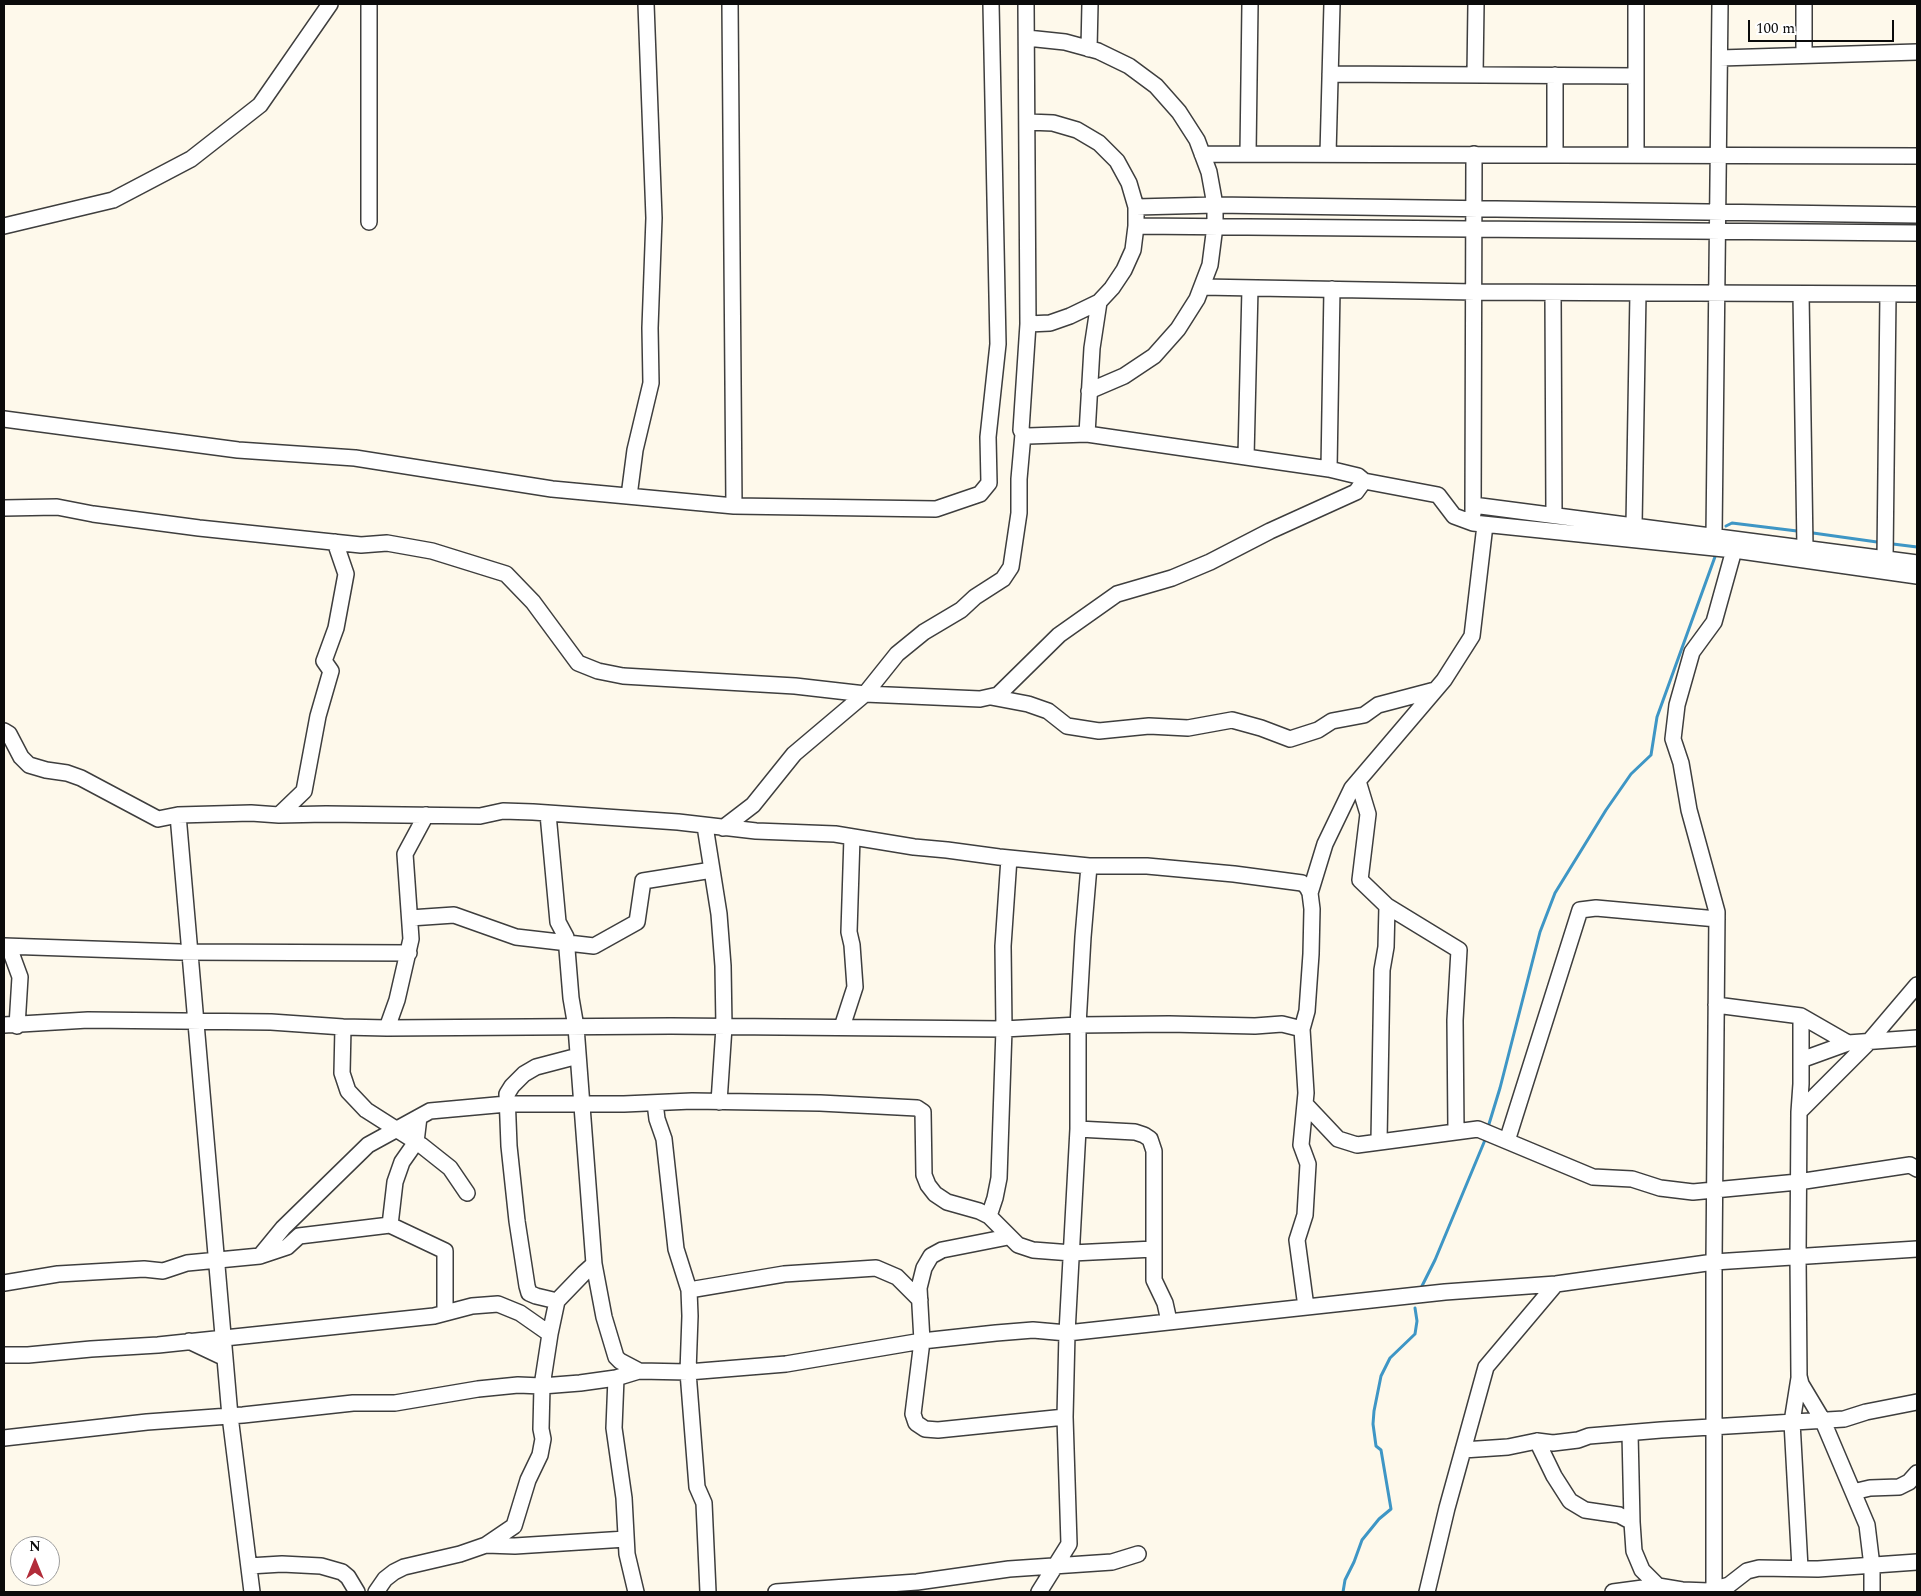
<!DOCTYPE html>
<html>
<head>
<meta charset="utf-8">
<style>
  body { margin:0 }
  #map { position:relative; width:1921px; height:1596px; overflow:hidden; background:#fef9eb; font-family:Spectral,serif }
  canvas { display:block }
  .frame { position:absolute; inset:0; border:5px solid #0b0b0b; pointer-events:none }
  .north { position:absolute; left:10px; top:1536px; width:50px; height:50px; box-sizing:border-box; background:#fff; border:1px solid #9d9d9d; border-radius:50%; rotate:0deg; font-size:14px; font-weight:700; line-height:20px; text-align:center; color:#0b0b0b }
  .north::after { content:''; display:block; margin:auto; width:18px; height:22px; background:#b22c39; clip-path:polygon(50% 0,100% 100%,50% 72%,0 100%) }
  .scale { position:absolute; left:1748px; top:20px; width:146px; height:22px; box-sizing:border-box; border:2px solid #0b0b0b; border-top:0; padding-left:6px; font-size:15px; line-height:18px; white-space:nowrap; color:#0b0b0b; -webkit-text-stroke:4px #fff; paint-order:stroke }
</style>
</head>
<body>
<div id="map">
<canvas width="1921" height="1596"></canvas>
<div class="frame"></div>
<div class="north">N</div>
<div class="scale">100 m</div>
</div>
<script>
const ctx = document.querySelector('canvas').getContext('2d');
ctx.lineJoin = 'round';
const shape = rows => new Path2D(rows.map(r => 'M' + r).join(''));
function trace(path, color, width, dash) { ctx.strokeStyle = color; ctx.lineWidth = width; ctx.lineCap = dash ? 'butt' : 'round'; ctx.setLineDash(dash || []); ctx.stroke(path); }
trace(shape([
  [1726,526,1732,523,1797,531],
  [1813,533,1877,542],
  [1893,544,1917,547],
  [1489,1124,1500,1088,1540,932,1555,893,1606,810,1631,774,1651,755,1657,717,1716,554],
  [1422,1286,1435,1260,1485,1140],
  [1343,1592,1345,1580,1354,1562,1362,1540,1379,1519,1391,1509,1381,1450,1376,1446,1373,1424,1374,1411,1381,1376,1390,1358,1415,1334,1417,1321,1415,1308]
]), '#3e96c5', 3);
const minor = shape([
  [730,4,734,506],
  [1026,4,1028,324,1021,430,1023,434,1028,436,1087,434,1329,469,1358,476,1364,481],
  [1804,4,1804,55],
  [1027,38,1065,42,1098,51,1129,66,1156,86,1179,112,1197,140,1209,172,1215,205,1215,226,1210,265,1197,299,1178,329,1154,356,1124,376,1089,391],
  [1089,49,1090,4],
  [1720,58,1917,52],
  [1330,74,1636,76],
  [1475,75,1476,4],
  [1555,75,1555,154],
  [1028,122,1053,123,1077,130,1099,143,1117,161,1129,183,1136,207,1136,226,1133,250,1124,270,1112,288,1099,302,1070,316,1050,323,1028,324],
  [1202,154,1917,156],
  [1248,154,1250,4],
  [1328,154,1332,4],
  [1636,154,1636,4],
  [1136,207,1215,205,1917,215],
  [369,222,369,4],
  [4,226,113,200,191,159,260,105,330,4],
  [1136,226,1917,233],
  [1202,287,1475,292,1917,294],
  [1553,293,1554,515],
  [1801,294,1805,548],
  [4,419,238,450,355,458,552,489,734,506,936,509,980,494,989,483,988,437,998,344,991,4],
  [1087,434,1092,348,1099,302],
  [1246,457,1250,288],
  [1329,469,1332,289],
  [629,496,635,450,651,383,650,328,654,218,646,4],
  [1473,505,1917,563],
  [4,508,57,507,93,514,199,528,361,545,387,543,432,551,506,574,533,602,578,663,598,671,623,676,795,686,865,694,980,699,998,695,1059,635,1117,594,1172,578,1210,562,1270,531,1356,492,1364,481,1438,495,1454,516,1473,523,1734,550,1917,576],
  [1473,514,1474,154],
  [1634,525,1638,293],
  [1714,536,1720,4],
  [1885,559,1888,294],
  [991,697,1028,704,1048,711,1067,726,1099,731,1149,726,1188,728,1232,720,1261,728,1290,739,1318,730,1332,721,1364,715,1378,705,1435,690],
  [4,731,9,734,21,757,29,765,46,770,67,773,81,778,158,819,178,815,251,813,279,815,326,814,480,816,503,811,533,812,678,822,756,831,835,834,914,847,947,850,999,857,1089,866,1147,866,1234,874,1302,883,1307,887,1310,893,1312,909,1311,954,1307,1011,1302,1029,1306,1093,1301,1145,1308,1164,1305,1215,1297,1240,1306,1307],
  [1358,781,1368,814,1360,880,1387,906,1386,947,1382,970,1379,1141],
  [548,814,558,922,566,937,571,998,576,1027,594,1264,604,1317,616,1357,620,1361,639,1371],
  [178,815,230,1416,252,1592],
  [279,815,304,791,318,716,331,671,324,661,336,628,346,574,335,542],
  [705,826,719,914,723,966,724,1027,719,1102],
  [723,828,753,805,794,754,865,694,897,654,924,632,961,610,975,597,1003,579,1011,567,1019,513,1019,479,1023,434],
  [1310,893,1325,844,1352,788,1444,680,1472,636,1485,525],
  [1387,906,1459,950,1455,1020,1456,1130],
  [410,918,454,915,516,937,594,946,637,922,643,881,712,870],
  [4,946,180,952,409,953],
  [9,947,20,977,17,1026],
  [1716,1005,1801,1016,1848,1043],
  [1801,1016,1801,1084,1799,1112,1798,1256,1799,1376,1801,1384,1822,1419,1867,1525,1872,1566,1872,1592],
  [4,1025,88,1020,271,1022,343,1027,387,1028,671,1026,1004,1029,1003,946,1009,858],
  [343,1027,342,1073,348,1091,366,1110,421,1145,450,1168,467,1193],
  [842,1027,855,987,852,945,849,932,852,837],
  [387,1028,397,1000,411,939,405,854,426,815],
  [1801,1060,1848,1043,1917,1038],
  [655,1103,657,1119,664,1139,676,1249,689,1290,690,1316,688,1372,697,1487,704,1503,708,1592],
  [1305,1104,1338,1139,1357,1145,1478,1129,1593,1177,1632,1179,1660,1188,1693,1192,1798,1182,1910,1165,1917,1169],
  [1799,1112,1866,1045,1917,985],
  [1078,1129,1135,1132,1144,1135,1150,1139,1154,1151,1154,1280,1165,1303,1169,1321],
  [1507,1141,1580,910,1596,908,1717,919],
  [989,1216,995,1198,999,1178,1004,1029,1078,1025,1169,1024,1255,1026,1282,1024,1302,1029],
  [390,1225,445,1251,445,1313],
  [1008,1237,942,1250,931,1256,924,1268,919,1288,922,1341,913,1414,916,1423,925,1429,938,1430,1065,1417],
  [260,1256,283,1228,368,1145,430,1111,507,1104,624,1104,692,1101,820,1103,917,1108,923,1112,924,1175,928,1185,935,1194,947,1202,979,1211,989,1216,1018,1245,1033,1250,1072,1253,1154,1249],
  [4,1283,58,1274,144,1269,163,1271,187,1263,260,1256,287,1247,299,1236,390,1225,395,1182,402,1162,416,1142,419,1117],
  [689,1290,784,1274,876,1268,897,1277,920,1300],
  [557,1301,536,1296,529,1293,527,1286,517,1221,509,1146,507,1094,512,1086,524,1074,536,1067,578,1056],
  [189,1341,225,1358],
  [4,1355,28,1355,91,1349,158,1345,434,1316,472,1306,498,1304,520,1313,550,1334],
  [616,1378,614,1428,624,1498,627,1554,636,1592],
  [1799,1378,1792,1422,1800,1568],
  [1630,1433,1632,1522,1634,1551,1642,1570,1658,1586],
  [4,1438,147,1422,243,1415,353,1403,395,1403,478,1389,518,1385,542,1386,580,1383,616,1378,639,1371,688,1372,786,1364,922,1341,996,1333,1033,1330,1067,1333,1445,1292,1556,1284,1714,1262,1917,1249],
  [1537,1441,1554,1476,1570,1501,1585,1510,1619,1515,1632,1522],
  [1463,1450,1508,1447,1537,1441,1553,1443,1578,1440,1589,1436,1661,1430,1844,1419,1866,1412,1917,1402],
  [1853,1492,1870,1488,1899,1487,1909,1482,1917,1473],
  [486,1545,515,1546,626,1539],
  [249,1566,282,1564,321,1566,342,1572,348,1577,357,1592],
  [376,1592,385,1579,394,1572,404,1567,460,1554,486,1545,514,1526,528,1480,540,1455,543,1439,541,1429,542,1386,550,1334,557,1301,584,1273,594,1264],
  [776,1592,917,1582,1009,1569,1112,1562,1138,1554],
  [1039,1592,1069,1544,1065,1417,1067,1333,1078,1129,1078,1025,1083,937,1089,866],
  [1427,1592,1447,1508,1486,1367,1556,1284],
  [1613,1592,1658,1586,1682,1590,1709,1591,1729,1585,1747,1571,1759,1568,1818,1569,1917,1562],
  [1714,1592,1714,1262,1717,912,1689,810,1681,763,1673,739,1677,705,1692,652,1714,622,1734,550]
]);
trace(minor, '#3e3e3e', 18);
trace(minor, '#fff', 15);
</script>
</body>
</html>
